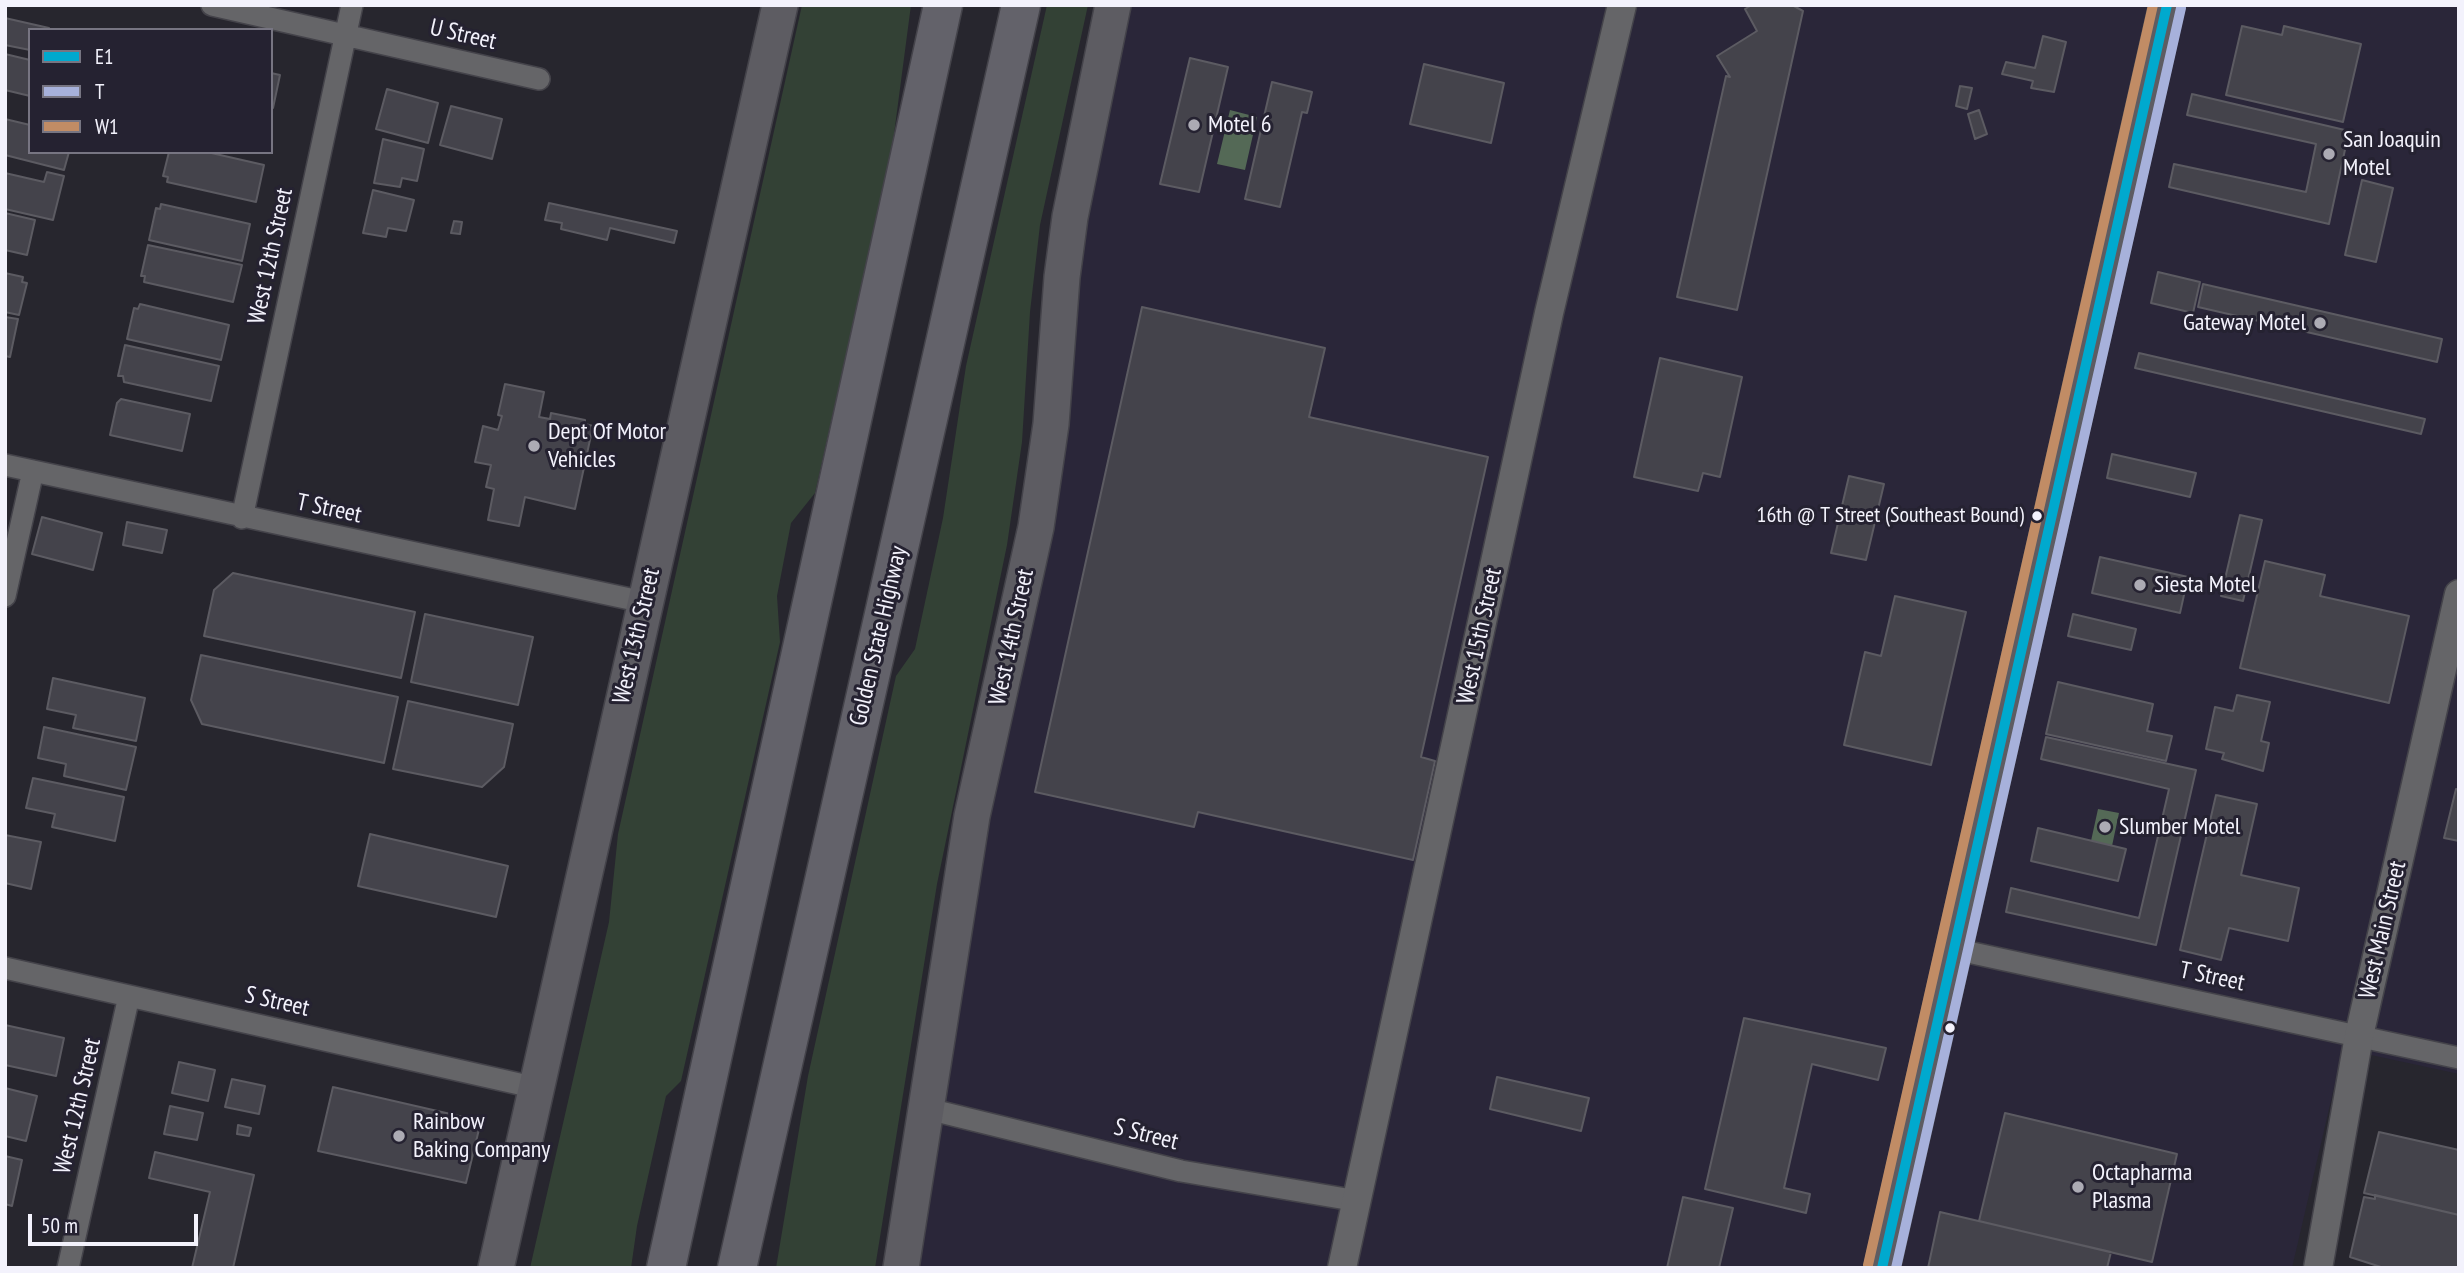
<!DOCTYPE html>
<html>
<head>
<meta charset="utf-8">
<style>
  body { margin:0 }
  #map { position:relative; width:2464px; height:1273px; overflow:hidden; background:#27262e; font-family:"PT Sans Narrow",sans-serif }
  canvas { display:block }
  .frame { position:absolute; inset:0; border:7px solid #f3f2fc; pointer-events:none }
  .legend { position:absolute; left:28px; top:28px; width:245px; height:126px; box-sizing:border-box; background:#252231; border:2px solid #777582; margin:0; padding:9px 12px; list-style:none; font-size:21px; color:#f3f2fc }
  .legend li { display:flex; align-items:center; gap:14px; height:35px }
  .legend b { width:35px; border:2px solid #777582 }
  .scale { position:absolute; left:28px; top:1214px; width:170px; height:32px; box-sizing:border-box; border:4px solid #f3f2fc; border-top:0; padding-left:9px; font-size:21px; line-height:24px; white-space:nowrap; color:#f3f2fc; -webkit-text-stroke:5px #252231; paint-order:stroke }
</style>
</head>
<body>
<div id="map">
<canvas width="2464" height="1273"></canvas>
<div class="frame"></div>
<ul class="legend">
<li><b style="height:9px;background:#00a9ce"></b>E1</li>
<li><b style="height:9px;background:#a7b1db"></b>T</li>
<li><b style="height:9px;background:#c18c65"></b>W1</li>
</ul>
<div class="scale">50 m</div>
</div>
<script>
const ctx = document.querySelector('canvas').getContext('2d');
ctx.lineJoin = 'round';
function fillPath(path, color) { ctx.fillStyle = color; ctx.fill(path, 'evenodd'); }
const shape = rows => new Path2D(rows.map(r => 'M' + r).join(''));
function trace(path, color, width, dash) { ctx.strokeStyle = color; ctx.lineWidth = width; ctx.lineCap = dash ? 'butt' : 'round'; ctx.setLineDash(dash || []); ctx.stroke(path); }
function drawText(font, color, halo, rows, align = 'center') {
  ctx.font = font + ' "PT Sans Narrow",sans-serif'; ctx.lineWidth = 6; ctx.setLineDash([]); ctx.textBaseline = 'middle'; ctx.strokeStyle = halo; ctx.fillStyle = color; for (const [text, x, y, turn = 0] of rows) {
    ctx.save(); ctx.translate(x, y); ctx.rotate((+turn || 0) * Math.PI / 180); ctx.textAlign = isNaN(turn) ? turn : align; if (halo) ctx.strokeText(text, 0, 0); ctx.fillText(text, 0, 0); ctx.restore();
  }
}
fillPath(shape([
  [1109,5,2459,5,2459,1074,2343,1049,2292,1268,893,1268]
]), '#2a2639');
fillPath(shape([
  [802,5,911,5,891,157,815,493,791,523,777,596,780,642,681,1081,666,1096,637,1226,631,1268,530,1268,609,922,618,834],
  [1047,5,1088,5,1040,225,1030,312,1022,442,1007,545,937,884,875,1268,776,1268,808,1076,896,676,915,649,943,518,966,366]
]), '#334135');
fillPath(shape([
  [1230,110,1257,117,1245,170,1217,164],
  [2098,809,2119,813,2112,846,2091,841]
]), '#546956');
const building = shape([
  [1752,5,1792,5,1803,11,1737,310,1677,297,1726,76,1730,77,1717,56,1757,31,1745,9,1752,5],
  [5,18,49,28,49,30,30,30,30,50,5,45,5,18],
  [2242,26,2282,35,2284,26,2361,44,2343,122,2226,95,2242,26],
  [2043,36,2066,42,2054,92,2031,88,2033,81,2002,74,2006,62,2035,68,2043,36],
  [5,54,30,60,30,96,5,90,5,54],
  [1190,58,1228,67,1199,192,1160,184,1190,58],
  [1424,64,1504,83,1491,143,1410,124,1424,64],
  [271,73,280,75,273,108,271,108,271,73],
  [1272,82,1312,92,1307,113,1302,112,1280,207,1245,199,1272,82],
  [1960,86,1972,88,1967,109,1956,106,1960,86],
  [387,89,438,103,428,143,376,129,387,89],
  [2192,94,2349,131,2329,224,2169,187,2174,164,2306,192,2316,144,2187,115,2192,94],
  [451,106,502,119,492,159,440,145,451,106],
  [1979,110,1987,134,1975,139,1968,114,1979,110],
  [5,119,30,125,30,152,69,152,64,170,5,155,5,119],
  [383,139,424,149,417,181,402,178,400,187,374,183,383,139],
  [169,152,207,152,264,165,256,202,167,182,168,177,163,176,169,152],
  [47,172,64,176,53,220,5,209,5,173,44,182,47,172],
  [2362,180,2393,188,2376,262,2345,255,2362,180],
  [373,190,414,200,406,231,388,228,386,237,363,233,373,190],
  [549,203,677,231,674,243,610,228,607,240,561,229,562,223,545,220,549,203],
  [161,204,250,224,242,261,149,240,156,208,160,209,161,204],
  [5,213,35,220,27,255,5,250,5,213],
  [454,221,462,222,460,234,451,233,454,221],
  [148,245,242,265,233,302,144,282,145,276,141,276,148,245],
  [2158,272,2200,282,2193,313,2151,303,2158,272],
  [5,273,23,277,22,282,27,283,19,315,5,312,5,273],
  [2203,284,2442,339,2437,362,2198,307,2203,284],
  [140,304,229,325,221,360,127,339,134,308,138,309,140,304],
  [1142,307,1325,348,1309,417,1488,457,1421,757,1435,761,1413,860,1198,812,1194,827,1035,792,1142,307],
  [5,317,18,319,10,357,5,356,5,317],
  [125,345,219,366,211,401,124,382,123,376,118,376,125,345],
  [2139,353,2425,419,2421,434,2135,368,2139,353],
  [1660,358,1742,377,1720,477,1703,473,1698,491,1634,477,1660,358],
  [505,384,544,392,539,417,550,419,551,413,585,420,585,424,593,426,575,509,525,497,519,526,488,520,494,489,486,487,491,465,475,462,483,426,498,430,502,416,498,415,505,384],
  [121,399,190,414,182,451,110,435,117,403,121,399],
  [2112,454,2196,473,2190,497,2107,478,2112,454],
  [1849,476,1884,484,1866,560,1831,553,1849,476],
  [2240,515,2262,520,2243,601,2221,596,2240,515],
  [42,517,102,533,93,570,32,554,42,517],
  [127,522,167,530,162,553,123,545,127,522],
  [2100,557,2188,577,2180,613,2092,593,2100,557],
  [2265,561,2325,575,2320,596,2409,616,2389,703,2240,668,2265,561],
  [233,573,415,612,401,678,204,636,214,590,233,573],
  [1895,596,1966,612,1931,765,1844,745,1865,652,1881,656,1895,596],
  [425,614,533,637,518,705,411,682,425,614],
  [2073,614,2136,629,2131,650,2068,636,2073,614],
  [201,655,398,697,384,763,202,724,191,700,201,655],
  [53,678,145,698,136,741,73,728,76,715,47,709,53,678],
  [2058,682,2153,704,2147,731,2172,736,2166,761,2046,734,2058,682],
  [2237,695,2270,702,2261,741,2269,743,2263,771,2222,759,2224,753,2206,749,2215,707,2233,711,2237,695],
  [408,701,513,724,504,767,482,787,393,769,408,701],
  [44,727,136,747,126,790,64,776,66,764,38,758,44,727],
  [2046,737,2196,770,2156,945,2006,912,2011,888,2139,918,2169,789,2041,759,2046,737],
  [33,778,124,797,115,841,52,827,55,814,26,808,33,778],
  [2456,789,2459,790,2459,841,2444,838,2456,789],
  [2216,795,2257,804,2241,875,2299,888,2288,941,2229,928,2221,960,2180,950,2216,795],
  [2038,828,2126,849,2118,881,2031,861,2038,828],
  [370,834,508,866,496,917,358,886,370,834],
  [5,835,41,842,31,889,5,883,5,835],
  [1744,1018,1886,1048,1878,1080,1812,1064,1784,1188,1810,1194,1806,1213,1705,1189,1744,1018],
  [5,1025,64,1038,56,1076,5,1065,5,1025],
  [179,1062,215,1070,208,1101,172,1093,179,1062],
  [1497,1077,1589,1098,1581,1131,1490,1109,1497,1077],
  [232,1079,265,1086,259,1114,225,1107,232,1079],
  [333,1087,481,1121,466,1183,318,1151,333,1087],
  [5,1088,37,1096,26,1141,5,1136,5,1088],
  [170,1106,203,1113,197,1140,164,1134,170,1106],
  [2005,1113,2177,1154,2152,1262,1979,1221,2005,1113],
  [238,1125,251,1128,249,1136,237,1134,238,1125],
  [2379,1132,2459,1150,2459,1215,2364,1193,2379,1132],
  [155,1152,254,1175,233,1268,192,1268,210,1192,149,1178,155,1152],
  [5,1156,22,1160,12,1206,5,1204,5,1156],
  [2375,1195,2459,1215,2459,1268,2384,1268,2350,1257,2364,1197,2375,1199,2375,1195],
  [1683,1197,1733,1208,1719,1268,1667,1268,1683,1197],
  [1940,1212,2111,1252,2107,1268,1928,1268,1940,1212]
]);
fillPath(building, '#44434b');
trace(building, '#5c5b62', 2);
const minor = shape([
  [212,5,539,79],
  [5,465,644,602],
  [242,518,352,5],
  [5,596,33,471],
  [1954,949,2459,1058],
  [5,968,537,1088],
  [924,1108,1181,1171,1358,1201],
  [68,1268,129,996]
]);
const tertiary = shape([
  [1342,1268,1549,313,1622,5],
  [2318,1268,2359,1036,2459,594]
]);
const primary = shape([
  [496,1268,780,5],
  [901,1268,972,816,1036,527,1051,424,1062,277,1070,217,1113,5],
  [1882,1268,2167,5]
]);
const motorway = shape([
  [666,1268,943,5],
  [737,1268,1021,5]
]);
trace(minor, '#44434a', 24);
trace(tertiary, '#44434a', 31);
trace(primary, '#44434a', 38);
trace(motorway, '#44434a', 41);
trace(minor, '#656568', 21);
trace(tertiary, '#656568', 28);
trace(primary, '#5d5c62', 35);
trace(motorway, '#63626a', 38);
trace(shape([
  [1882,1268,2167,5]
]), '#00a9ce', 10);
trace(shape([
  [1896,1268,2181,8]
]), '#a7b1db', 10);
trace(shape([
  [1868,1265,2153,5]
]), '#c18c65', 10);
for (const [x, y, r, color] of [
  [1194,125,7,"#acabb4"],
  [2329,154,7,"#acabb4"],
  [2320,323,7,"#acabb4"],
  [534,446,7,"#acabb4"],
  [2037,516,6,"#f3f2fc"],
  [2140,585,7,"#acabb4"],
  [2105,827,7,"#acabb4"],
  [1950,1028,6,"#f3f2fc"],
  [399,1136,7,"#acabb4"],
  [2078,1187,7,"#acabb4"]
]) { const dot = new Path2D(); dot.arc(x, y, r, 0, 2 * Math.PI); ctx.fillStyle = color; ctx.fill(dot); trace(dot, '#252231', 2.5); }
drawText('22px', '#f3f2fc', '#252231', [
  ["16th @ T Street (Southeast Bound)",2024,516]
], 'right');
drawText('24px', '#f3f2fc', '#252231', [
  ["U Street",463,35,13],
  ["West 12th Street",271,256,-78],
  ["T Street",329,509,12],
  ["West 13th Street",637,636,-77],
  ["Golden State Highway",879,636,-77],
  ["West 15th Street",1480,636,-78],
  ["West 14th Street",1012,637,-78],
  ["West Main Street",2383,930,-77],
  ["T Street",2212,977,12],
  ["S Street",277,1002,13],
  ["West 12th Street",78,1106,-77],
  ["S Street",1146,1135,14]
]);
drawText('24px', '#f3f2fc', '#252231', [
  ["Motel 6",1208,125],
  ["San Joaquin",2343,140],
  ["Motel",2343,168],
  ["Gateway Motel",2306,323,"right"],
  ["Dept Of Motor",548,432],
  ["Vehicles",548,460],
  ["Siesta Motel",2154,585],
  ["Slumber Motel",2119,827],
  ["Rainbow",413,1122],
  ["Baking Company",413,1150],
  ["Octapharma",2092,1173],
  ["Plasma",2092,1201]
], 'left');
</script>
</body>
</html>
